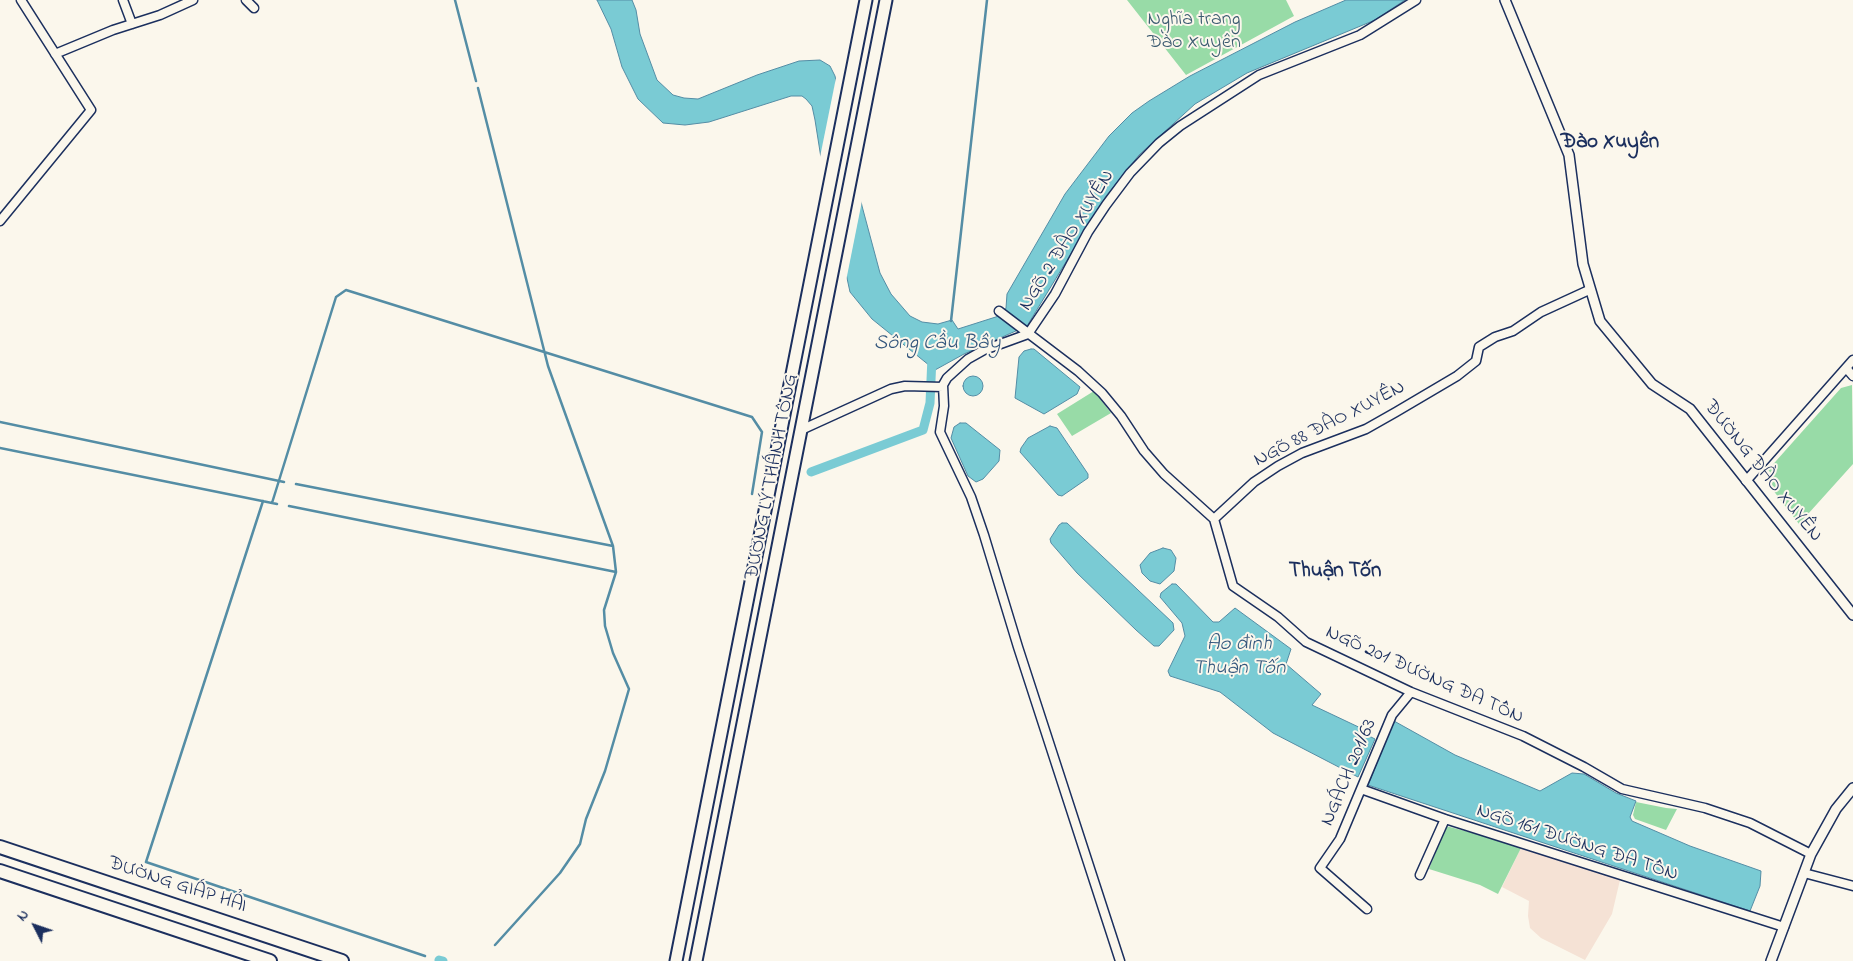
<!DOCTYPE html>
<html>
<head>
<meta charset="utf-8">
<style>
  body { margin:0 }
  #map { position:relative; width:1853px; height:961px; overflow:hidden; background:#fbf7ec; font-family:"Indie Flower",sans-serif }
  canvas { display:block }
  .north { position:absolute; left:10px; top:901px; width:50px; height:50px; -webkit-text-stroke:4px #fbf7ec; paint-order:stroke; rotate:311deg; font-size:14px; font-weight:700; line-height:20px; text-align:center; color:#1b2f5e }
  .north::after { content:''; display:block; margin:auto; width:18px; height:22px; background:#1b2f5e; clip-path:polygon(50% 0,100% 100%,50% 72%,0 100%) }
</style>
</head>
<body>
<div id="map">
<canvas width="1853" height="961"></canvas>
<div class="north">N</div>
</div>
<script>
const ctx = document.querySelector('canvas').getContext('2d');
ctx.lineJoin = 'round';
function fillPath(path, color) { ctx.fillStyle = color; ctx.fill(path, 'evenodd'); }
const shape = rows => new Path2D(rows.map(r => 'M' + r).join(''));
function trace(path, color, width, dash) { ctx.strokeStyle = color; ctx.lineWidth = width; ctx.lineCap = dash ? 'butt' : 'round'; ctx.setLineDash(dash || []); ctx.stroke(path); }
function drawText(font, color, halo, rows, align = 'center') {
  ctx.font = font + ' "Indie Flower",sans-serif'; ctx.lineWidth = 4; ctx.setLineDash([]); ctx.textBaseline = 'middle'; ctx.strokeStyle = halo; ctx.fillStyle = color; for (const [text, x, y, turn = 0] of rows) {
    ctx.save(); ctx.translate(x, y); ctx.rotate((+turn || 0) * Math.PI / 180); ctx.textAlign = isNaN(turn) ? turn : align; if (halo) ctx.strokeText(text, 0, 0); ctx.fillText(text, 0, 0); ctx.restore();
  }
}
fillPath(shape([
  [1522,846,1620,880,1612,914,1585,960,1541,938,1530,928,1528,916,1529,901,1502,887]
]), '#f5e2d5');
fillPath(shape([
  [1127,0,1286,0,1294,16,1186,75],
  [1852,385,1853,464,1799,524,1766,481,1772,474,1768,470,1841,388],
  [1094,391,1111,413,1072,436,1057,414],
  [1636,802,1666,808,1677,809,1666,830,1635,819,1633,815],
  [1446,826,1522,846,1498,894,1480,885,1429,869]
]), '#98dba7');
const water = shape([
  [597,0,632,0,636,10,640,34,657,80,673,95,684,98,698,99,757,75,799,61,820,60,830,66,835,76,862,206,880,273,891,294,910,316,922,322,938,324,952,320,958,329,1002,315,1006,308,1007,294,1065,194,1109,136,1132,113,1149,101,1190,76,1295,22,1346,0,1405,0,1375,20,1247,73,1195,104,1139,155,1106,196,1027,326,964,354,935,370,872,319,850,292,821,158,815,120,812,106,806,99,802,96,791,96,709,122,685,125,663,123,638,99,622,67,611,29,597,0],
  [1031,349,1034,349,1080,387,1077,394,1044,414,1015,398,1019,357,1024,351,1031,349],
  '963 386a10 10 0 1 1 20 0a10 10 0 1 1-20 0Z',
  [960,423,966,423,1000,450,999,461,983,479,976,482,968,476,951,438,954,427,960,423],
  [1050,426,1057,428,1088,474,1088,478,1062,496,1058,495,1020,452,1021,448,1028,438,1050,426],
  [1062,523,1067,523,1173,623,1174,630,1159,646,1154,646,1136,630,1077,573,1051,543,1050,539,1059,525,1062,523],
  [1163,548,1171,550,1176,558,1174,571,1160,584,1150,581,1142,573,1140,565,1150,553,1163,548],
  [1172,584,1176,584,1213,622,1219,622,1235,608,1291,649,1286,664,1321,694,1312,705,1367,731,1365,734,1375,739,1358,777,1273,733,1220,692,1170,676,1168,671,1185,636,1182,623,1160,597,1161,593,1172,584],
  [1394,721,1455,755,1540,791,1572,773,1584,774,1616,793,1636,801,1630,817,1632,821,1690,846,1761,871,1760,886,1750,911,1368,785,1394,721]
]);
fillPath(water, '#7acbd4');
trace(water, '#548da5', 1);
fillPath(shape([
  [837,73,863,196,845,286,819,162]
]), '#fbf7ec');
trace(shape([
  [455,0,476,81],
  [478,88,548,366,613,546,616,572,604,610,605,626,613,653,629,689,605,771,586,819,580,844,560,873,495,945],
  [951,321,987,0],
  [0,422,284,482],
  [0,448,277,504],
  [296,484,613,546],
  [263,501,146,862,425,956],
  [272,503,336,297,346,290,752,417,762,432,752,494],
  [289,506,616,572]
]), '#548da5', 2.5);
trace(shape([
  [811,472,923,430,930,403,932,357],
  [439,960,443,961]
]), '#7acbd4', 9);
const minor = shape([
  [123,0,132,24],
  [246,0,254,8],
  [55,54,113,30,160,15,193,0],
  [0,221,91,110,21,0],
  [999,311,1078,371,1102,393,1121,416,1144,451,1164,474,1214,519,1233,586,1278,617,1306,642,1411,692,1523,736,1584,767,1622,789,1705,808,1750,823,1811,854],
  [1028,334,984,350,968,359,947,378,943,385,944,406,940,432,971,497,984,535,1018,647,1120,961],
  [1028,334,1055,294,1088,232,1106,205,1130,173,1159,143,1180,126,1259,75,1360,35,1416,0],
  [1846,368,1853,376],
  [801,430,891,389,905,386,943,387],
  [1746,481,1853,360],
  [1214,519,1254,482,1278,466,1302,453,1366,429,1396,412,1457,376,1476,361,1479,347,1495,337,1513,331,1541,312,1589,290],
  [1361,789,1445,819,1784,927],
  [1804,873,1853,886],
  [1420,875,1445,819],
  [1367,909,1320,868,1340,839,1392,715,1411,692]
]);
const tertiary = shape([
  [1505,0,1569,155,1583,264,1600,321,1652,384,1690,409,1853,615],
  [1771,961,1811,854,1836,809,1853,788]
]);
const primary = shape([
  [676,961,866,0],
  [696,961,886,0]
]);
const trunk = shape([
  [0,847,342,961],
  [0,871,270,961]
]);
trace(minor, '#1b2f5e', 11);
trace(tertiary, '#1b2f5e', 12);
trace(primary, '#1b2f5e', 15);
trace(trunk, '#1b2f5e', 16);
trace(minor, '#fbf7ec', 8);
trace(tertiary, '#fbf7ec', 9);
trace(primary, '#fbf7ec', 11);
trace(trunk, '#fbf7ec', 12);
drawText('20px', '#3a5a70', '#fbf7ec', [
  ["Nghĩa trang",1194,21],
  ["Đào Xuyên",1194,44]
]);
drawText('20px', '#1b2f5e', '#fbf7ec', [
  ["NGÕ 2 ĐÀO XUYÊN",1068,241,-58],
  ["NGÕ 88 ĐÀO XUYÊN",1330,425,-27],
  ["ĐƯỜNG ĐÀO XUYÊN",1762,472,51],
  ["ĐƯỜNG LÝ THÁNH TÔNG",773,477,-79],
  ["NGÕ 201 ĐƯỜNG ĐA TỐN",1424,676,24],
  ["NGÁCH 201/63",1350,773,-67],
  ["NGÕ 161 ĐƯỜNG ĐA TỐN",1577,844,18],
  ["ĐƯỜNG GIÁP HẢI",177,886,18]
]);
drawText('bold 21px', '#1b2f5e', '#fbf7ec', [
  ["Đào Xuyên",1610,144],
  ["Thuận Tốn",1335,573]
]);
drawText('italic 21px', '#33567c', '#fbf7ec', [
  ["Sông Cầu Bây",937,345],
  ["Ao đình",1239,646],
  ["Thuận Tốn",1239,670]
]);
</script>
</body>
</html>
